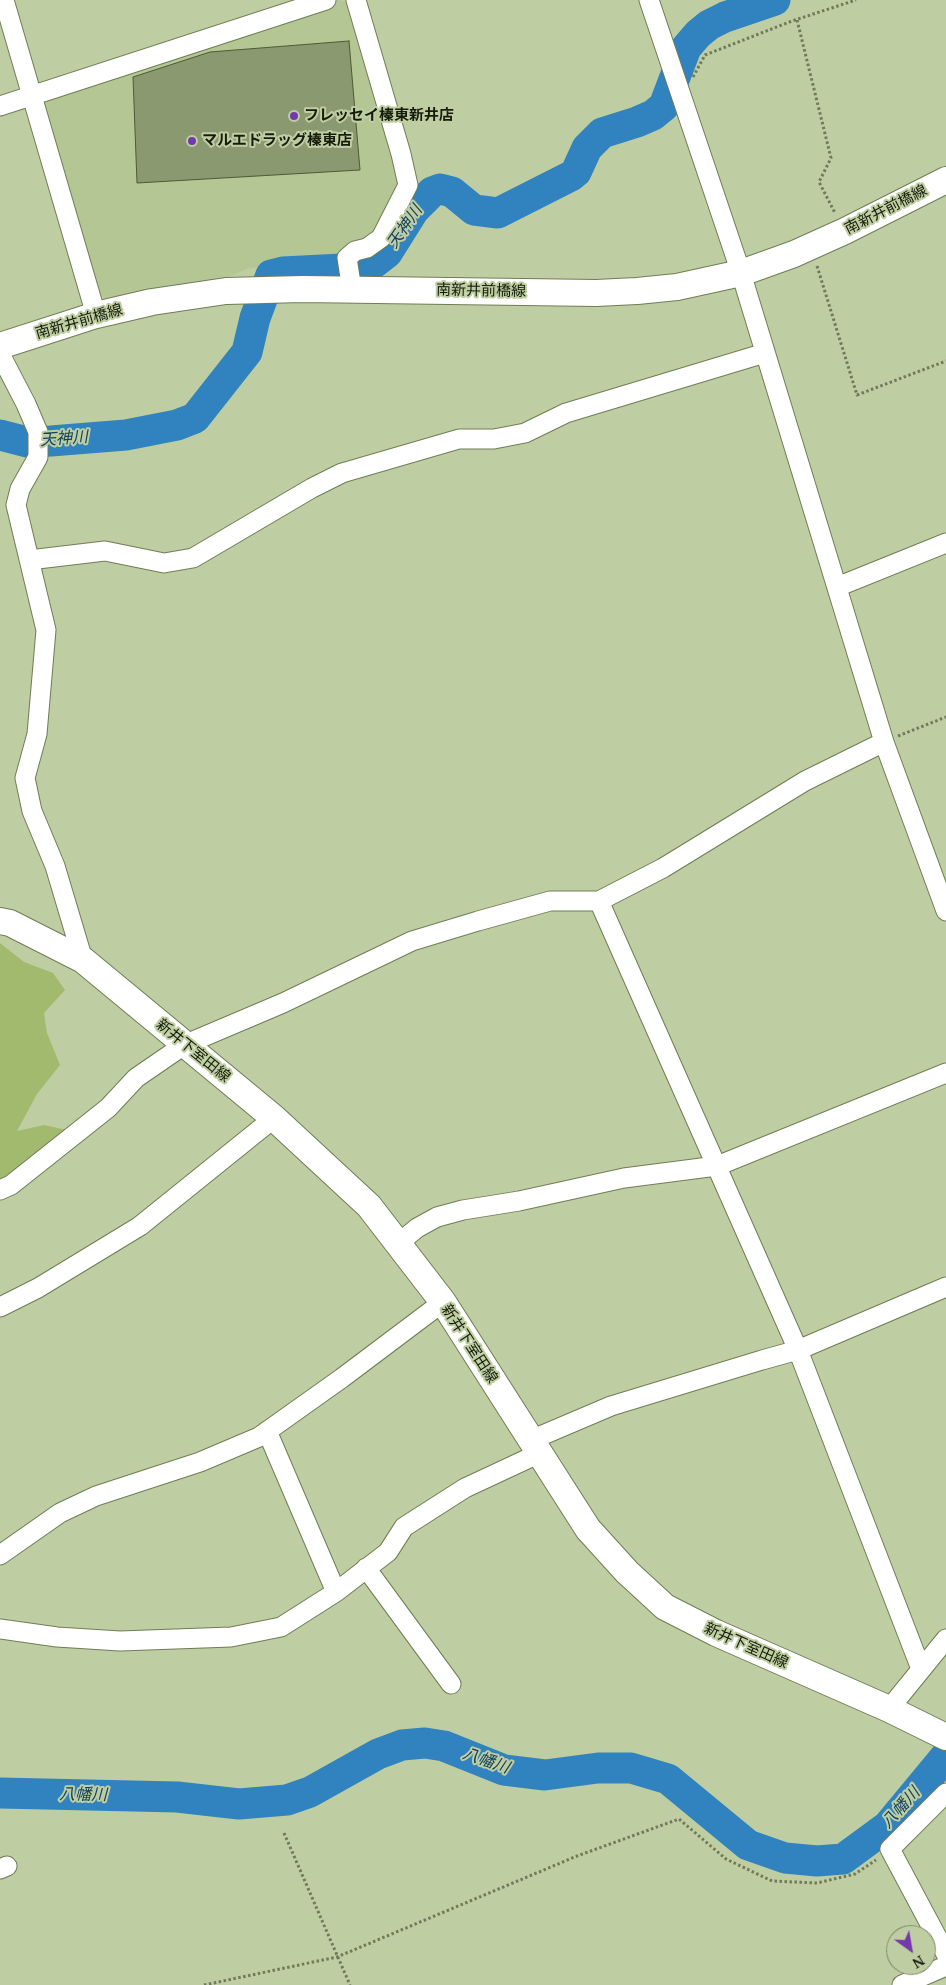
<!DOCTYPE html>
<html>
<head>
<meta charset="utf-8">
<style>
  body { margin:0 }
  #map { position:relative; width:946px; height:1985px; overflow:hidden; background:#bfcea2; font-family:"Noto Serif",serif }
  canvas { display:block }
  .north { position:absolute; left:886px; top:1925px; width:50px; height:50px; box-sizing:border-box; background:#bfcea2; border:1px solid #7b8766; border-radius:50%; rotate:148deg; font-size:14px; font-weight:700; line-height:20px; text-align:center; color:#161c0b }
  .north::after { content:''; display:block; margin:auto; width:18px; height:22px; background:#7438ae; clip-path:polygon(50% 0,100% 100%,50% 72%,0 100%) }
</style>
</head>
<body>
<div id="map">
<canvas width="946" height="1985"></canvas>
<div class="north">N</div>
</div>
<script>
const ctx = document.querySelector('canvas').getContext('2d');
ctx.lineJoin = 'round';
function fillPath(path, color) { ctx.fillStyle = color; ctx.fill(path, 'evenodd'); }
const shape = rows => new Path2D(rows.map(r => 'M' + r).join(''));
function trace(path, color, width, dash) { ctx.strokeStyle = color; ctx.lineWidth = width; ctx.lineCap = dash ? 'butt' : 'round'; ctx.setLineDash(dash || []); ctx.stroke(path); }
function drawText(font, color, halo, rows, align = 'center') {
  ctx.font = font + ' "Noto Serif","Noto Sans JP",serif'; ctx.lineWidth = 4; ctx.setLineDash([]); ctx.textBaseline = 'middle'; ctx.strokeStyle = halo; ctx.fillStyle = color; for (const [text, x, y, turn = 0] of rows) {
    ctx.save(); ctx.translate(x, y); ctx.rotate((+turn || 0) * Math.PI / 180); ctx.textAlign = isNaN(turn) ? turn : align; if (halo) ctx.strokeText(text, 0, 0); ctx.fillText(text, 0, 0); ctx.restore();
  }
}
fillPath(shape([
  [337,0,350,2,404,180,386,222,343,263,249,268,231,276,104,298,98,290,41,101,47,96]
]), '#b4c693');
fillPath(shape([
  [0,943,24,962,53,973,65,990,44,1013,47,1033,60,1065,37,1094,17,1131,44,1125,67,1130,0,1183]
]), '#a1ba6d');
trace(shape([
  [0,435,27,442,51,441,126,435,177,425,195,418,247,352,255,318,271,275,283,272,362,268,374,263,387,253,414,210,432,192,440,189,452,192,474,210,498,213,571,176,576,172,587,148,602,133,637,122,653,115,664,106,686,48,698,34,709,25,725,17,775,0],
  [0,1793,177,1797,239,1804,287,1800,310,1792,378,1754,402,1745,425,1743,444,1746,504,1770,545,1775,598,1768,631,1768,668,1779,748,1845,785,1858,817,1861,843,1859,888,1826,946,1756]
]), '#3083be', 31);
const building = shape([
  [349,41,360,170,137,183,133,77,210,52,349,41]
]);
fillPath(building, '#8a996f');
trace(building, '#4e5b34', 1);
const street = shape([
  [4,0,96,315],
  [649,0,741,273,884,742,946,911],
  [0,106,326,0],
  [352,290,347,258,355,251,367,248,381,238,408,185,401,154,356,0],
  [0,354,26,404,38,432,38,457,20,489,16,505,46,630,37,734,25,778,32,811,55,866,83,960],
  [29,560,105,551,164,563,193,558,312,488,342,473,459,439,494,439,525,433,566,413,765,353],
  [837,587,946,543],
  [599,901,798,1350,921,1669],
  [0,1190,11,1185,108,1108,136,1078,184,1045,283,1003,412,941,478,921,550,901,599,901,663,868,805,781,884,742],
  [399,1243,417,1228,437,1217,463,1210,519,1201,624,1178,717,1166,946,1073],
  [0,1307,38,1288,140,1226,274,1118],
  [267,1431,336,1592],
  [531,1440,611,1406,762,1360,798,1350,946,1287],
  [0,1555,60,1513,96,1496,200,1462,259,1437,342,1378,443,1302],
  [366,1568,451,1684],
  [0,1629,57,1637,120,1641,231,1637,281,1627,336,1592,388,1552,404,1527,465,1488,540,1453],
  [889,1709,946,1639],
  [946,1793,890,1849,946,1954],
  [0,1869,7,1866],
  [902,1985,946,1966]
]);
const secondary = shape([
  [0,346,96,315,152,302,226,291,303,289,596,293,637,291,677,287,741,273,794,254,845,231,946,180],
  [0,921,10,923,83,960,274,1118,369,1206,443,1302,588,1529,627,1572,665,1607,716,1633,889,1709,946,1737]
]);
trace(street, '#6f7d54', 21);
trace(secondary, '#6f7d54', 28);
trace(shape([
  [797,20,831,158,819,182,835,213],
  [693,77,705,55,792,21,856,0],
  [817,266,857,395,946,361],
  [898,736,946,717],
  [284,1833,350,1985],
  [204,1985,337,1957,577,1856,679,1819,726,1859,772,1881,817,1883,855,1874,876,1860]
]), '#6f7a5b', 3, [2.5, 2.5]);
trace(street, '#fff', 19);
trace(secondary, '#fff', 26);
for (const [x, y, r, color] of [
  [294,116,5,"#7438ae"],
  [192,141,5,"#7438ae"]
]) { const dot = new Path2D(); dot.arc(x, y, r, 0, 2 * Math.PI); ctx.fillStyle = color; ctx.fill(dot); trace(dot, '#bfcea2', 2); }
drawText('bold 15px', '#161c0b', '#bfcea2', [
  ["フレッセイ榛東新井店",304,116],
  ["マルエドラッグ榛東店",202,141]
], 'left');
drawText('15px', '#161c0b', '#bfcea2', [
  ["南新井前橋線",886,210,-27],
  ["南新井前橋線",481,291,1],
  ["南新井前橋線",79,322,-16],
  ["新井下室田線",193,1051,39],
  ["新井下室田線",469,1344,57],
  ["新井下室田線",746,1646,24]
]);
drawText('italic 16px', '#14405f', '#bfcea2', [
  ["天神川",405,227,-55],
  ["天神川",64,439,-4],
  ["八幡川",486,1761,19],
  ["八幡川",83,1795,1],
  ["八幡川",901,1808,-48]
]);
</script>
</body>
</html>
